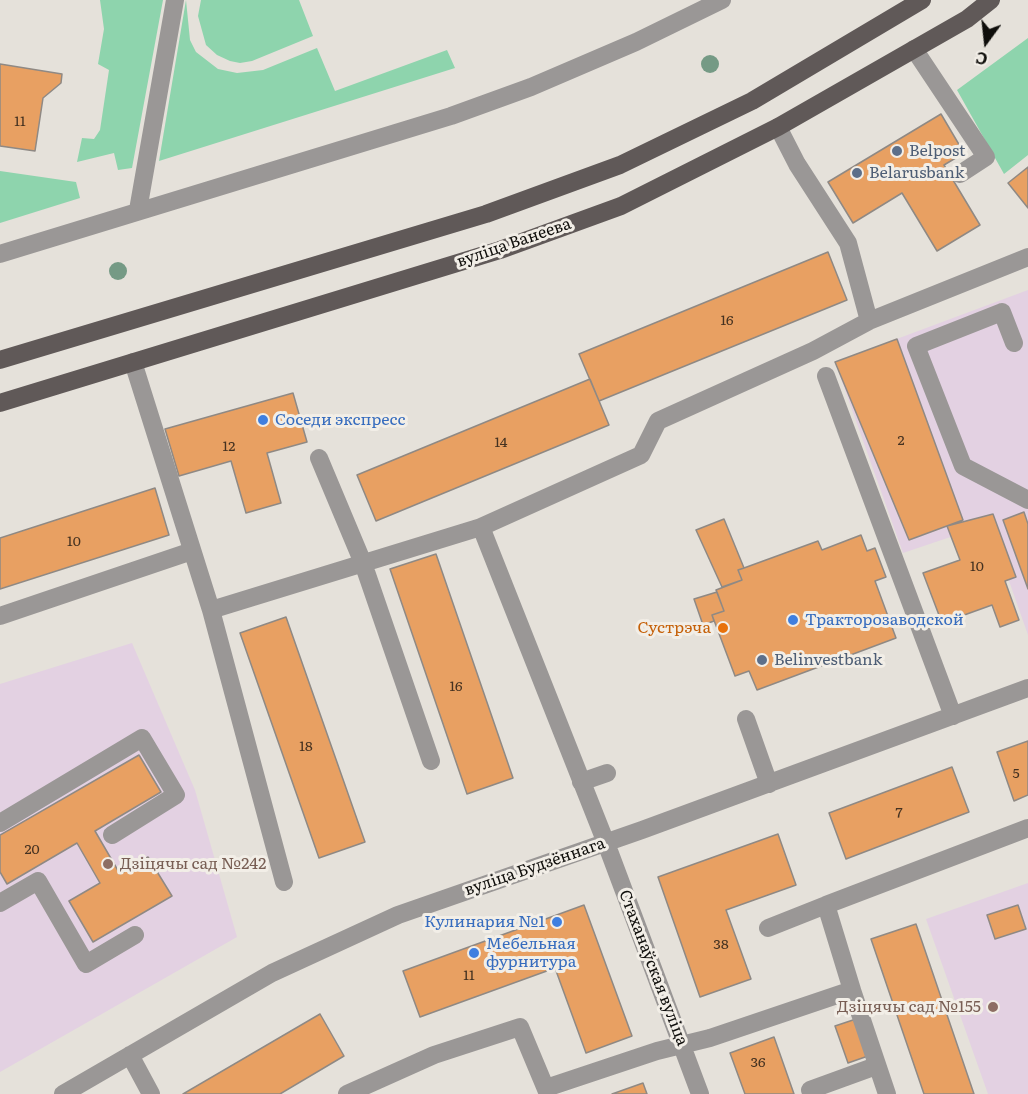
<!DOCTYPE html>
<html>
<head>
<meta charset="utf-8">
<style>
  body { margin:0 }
  #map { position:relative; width:1028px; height:1094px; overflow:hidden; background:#e5e1da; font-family:Literata,serif }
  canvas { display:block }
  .north { position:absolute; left:956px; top:12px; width:60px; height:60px; -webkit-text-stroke:4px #f2eee7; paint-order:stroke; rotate:195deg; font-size:16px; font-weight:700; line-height:24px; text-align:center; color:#0f0e0b }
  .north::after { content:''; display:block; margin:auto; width:21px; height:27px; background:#0f0e0b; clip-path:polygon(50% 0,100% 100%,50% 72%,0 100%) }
</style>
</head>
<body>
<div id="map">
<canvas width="1028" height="1094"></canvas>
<div class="north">С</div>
</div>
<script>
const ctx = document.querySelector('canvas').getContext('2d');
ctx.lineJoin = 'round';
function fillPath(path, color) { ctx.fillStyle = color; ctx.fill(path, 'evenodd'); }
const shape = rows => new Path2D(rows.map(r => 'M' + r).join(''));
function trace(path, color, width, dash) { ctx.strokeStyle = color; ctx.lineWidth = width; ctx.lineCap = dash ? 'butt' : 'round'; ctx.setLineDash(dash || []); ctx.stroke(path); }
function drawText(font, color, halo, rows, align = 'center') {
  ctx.font = font + ' Literata,serif'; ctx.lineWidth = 6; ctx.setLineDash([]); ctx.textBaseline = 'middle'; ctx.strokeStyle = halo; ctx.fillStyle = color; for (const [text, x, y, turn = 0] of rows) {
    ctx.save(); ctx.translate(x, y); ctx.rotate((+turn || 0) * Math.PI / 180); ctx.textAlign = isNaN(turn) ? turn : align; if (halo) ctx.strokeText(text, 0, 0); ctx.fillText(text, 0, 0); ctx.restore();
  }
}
fillPath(shape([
  [1028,290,1028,635,989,524,903,553,835,362],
  [132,643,195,790,237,937,0,1072,0,684],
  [1028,883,1028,1094,988,1094,926,919]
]), '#e3d1e2');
fillPath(shape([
  [100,0,163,0,132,168,118,170,114,153,77,162,82,138,94,139,100,130,109,70,98,64,104,29],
  [186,0,190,40,196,52,218,69,237,73,263,70,317,48,335,91,447,50,455,68,159,161],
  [201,0,299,0,313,36,252,61,240,63,230,61,217,55,206,45,198,16],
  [1028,38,1028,155,1004,174,957,90],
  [0,171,76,182,80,198,0,223]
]), '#8ed4ad');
const building = shape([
  [0,64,62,74,61,83,43,98,35,151,0,146,0,64],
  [941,114,964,153,944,165,980,225,937,251,902,193,853,223,828,182,941,114],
  [1028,167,1028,208,1008,183,1028,167],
  [828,252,847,300,599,401,579,354,828,252],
  [897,339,963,520,909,540,835,362,897,339],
  [590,379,609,425,376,521,357,475,590,379],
  [293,393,307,442,267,453,281,503,246,513,231,461,179,476,165,429,293,393],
  [155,488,169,535,0,589,0,538,155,488],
  [1024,512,1028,524,1028,589,1003,520,1024,512],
  [993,514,1016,577,1005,581,1019,620,1000,627,992,605,942,623,923,573,960,560,947,526,993,514],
  [724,519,744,568,738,570,742,580,722,587,696,530,724,519],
  [861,535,867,551,875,548,886,577,875,581,896,638,757,690,749,671,735,676,712,615,724,611,716,590,742,580,738,570,744,568,818,541,822,550,861,535],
  [436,554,513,778,467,794,390,569,436,554],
  [717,592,724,611,712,615,714,621,703,625,694,599,717,592],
  [286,617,365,842,319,858,240,633,286,617],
  [1028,741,1028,795,1014,801,997,752,1028,741],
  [139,755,161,792,95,831,120,874,148,857,172,896,93,942,69,901,100,883,77,843,7,884,0,872,0,835,139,755],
  [952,767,969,812,846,859,829,813,952,767],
  [778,834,796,885,726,910,751,979,700,997,658,877,778,834],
  [584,905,632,1036,586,1053,555,968,420,1017,403,971,584,905],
  [1018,905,1026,929,995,939,987,915,1018,905],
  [916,924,974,1094,924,1094,871,939,916,924],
  [320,1014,344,1056,280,1094,183,1094,320,1014],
  [856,1019,868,1056,848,1063,835,1026,856,1019],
  [774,1037,794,1094,745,1094,730,1053,774,1037],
  [643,1083,647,1094,612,1094,643,1083]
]);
fillPath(building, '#e8a062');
trace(building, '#8f8984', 1.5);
trace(shape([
  [914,49,986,157,960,174],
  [778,127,797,164,848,243,869,321],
  [138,210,175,0],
  [0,254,451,116,531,87,636,42,722,0],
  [1014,343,1002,312,916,346,963,466,1028,500],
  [133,362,211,610,481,527],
  [826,376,953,716],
  [319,458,363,563,431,761],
  [211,610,284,882],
  [0,616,192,551],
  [746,719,769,784],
  [581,782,607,773],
  [0,823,142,738,176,795,112,835],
  [0,903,38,881,86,964,135,935],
  [768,928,826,905],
  [852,990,826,905,1028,828],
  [130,1055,151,1094],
  [546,1088,657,1051,710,1038,852,990,887,1094],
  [63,1094,272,973,398,915,642,830,1028,688],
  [347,1094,434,1055,520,1027,548,1094],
  [700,1094,606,843,481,527,641,455,658,421,813,351,869,321,1028,257],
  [812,1094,810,1090,876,1066]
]), '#9a9796', 18);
trace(shape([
  [0,360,486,214,620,165,752,101,922,0],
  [0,403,500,250,621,206,778,127,967,19,991,0]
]), '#605958', 18);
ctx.fillStyle = '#759a85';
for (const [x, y] of [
  [710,64],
  [118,271]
]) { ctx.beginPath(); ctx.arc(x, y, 9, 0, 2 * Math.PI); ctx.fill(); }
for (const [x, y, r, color] of [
  [897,151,6,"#5c6f8a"],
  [857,173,6,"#5c6f8a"],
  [263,420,6,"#3f7fe0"],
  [793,620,6,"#3f7fe0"],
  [723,628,6,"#e8710a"],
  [762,660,6,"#5c6f8a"],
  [108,864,6,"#8d6e63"],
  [557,922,6,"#3f7fe0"],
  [474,953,6,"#3f7fe0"],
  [993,1007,6,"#8d6e63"]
]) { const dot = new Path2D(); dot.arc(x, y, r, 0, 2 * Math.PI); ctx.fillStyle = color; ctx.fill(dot); trace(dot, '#f2eee7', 2); }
drawText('14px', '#453221', null, [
  ["11",20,122],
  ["16",727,321],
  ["2",901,441],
  ["14",501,443],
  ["12",229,447],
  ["10",74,542],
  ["10",977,567],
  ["16",456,687],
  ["18",306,747],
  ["5",1016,774],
  ["7",899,813],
  ["20",32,850],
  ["38",721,945],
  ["11",469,976],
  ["36",758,1063]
]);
drawText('16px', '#4e5e75', '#f2eee7', [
  ["Belpost",909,151],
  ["Belarusbank",869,173],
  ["Belinvestbank",774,660]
], 'left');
drawText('16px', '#0f0e0b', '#f2eee7', [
  ["вуліца Ванеева",514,243,-19],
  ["вуліца Будзённага",535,867,-19],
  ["Стаханаўская вуліца",653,968,69]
]);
drawText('16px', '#366cbe', '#f2eee7', [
  ["Соседи экспресс",275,420],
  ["Тракторозаводской",805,620],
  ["Кулинария №1",545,922,"right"],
  ["Мебельная",486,944],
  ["фурнитура",486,962]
], 'left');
drawText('16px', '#c56008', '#f2eee7', [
  ["Сустрэча",711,628]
], 'right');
drawText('16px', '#785e54', '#f2eee7', [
  ["Дзіцячы сад №242",120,864],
  ["Дзіцячы сад №155",981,1007,"right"]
], 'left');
</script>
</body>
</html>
